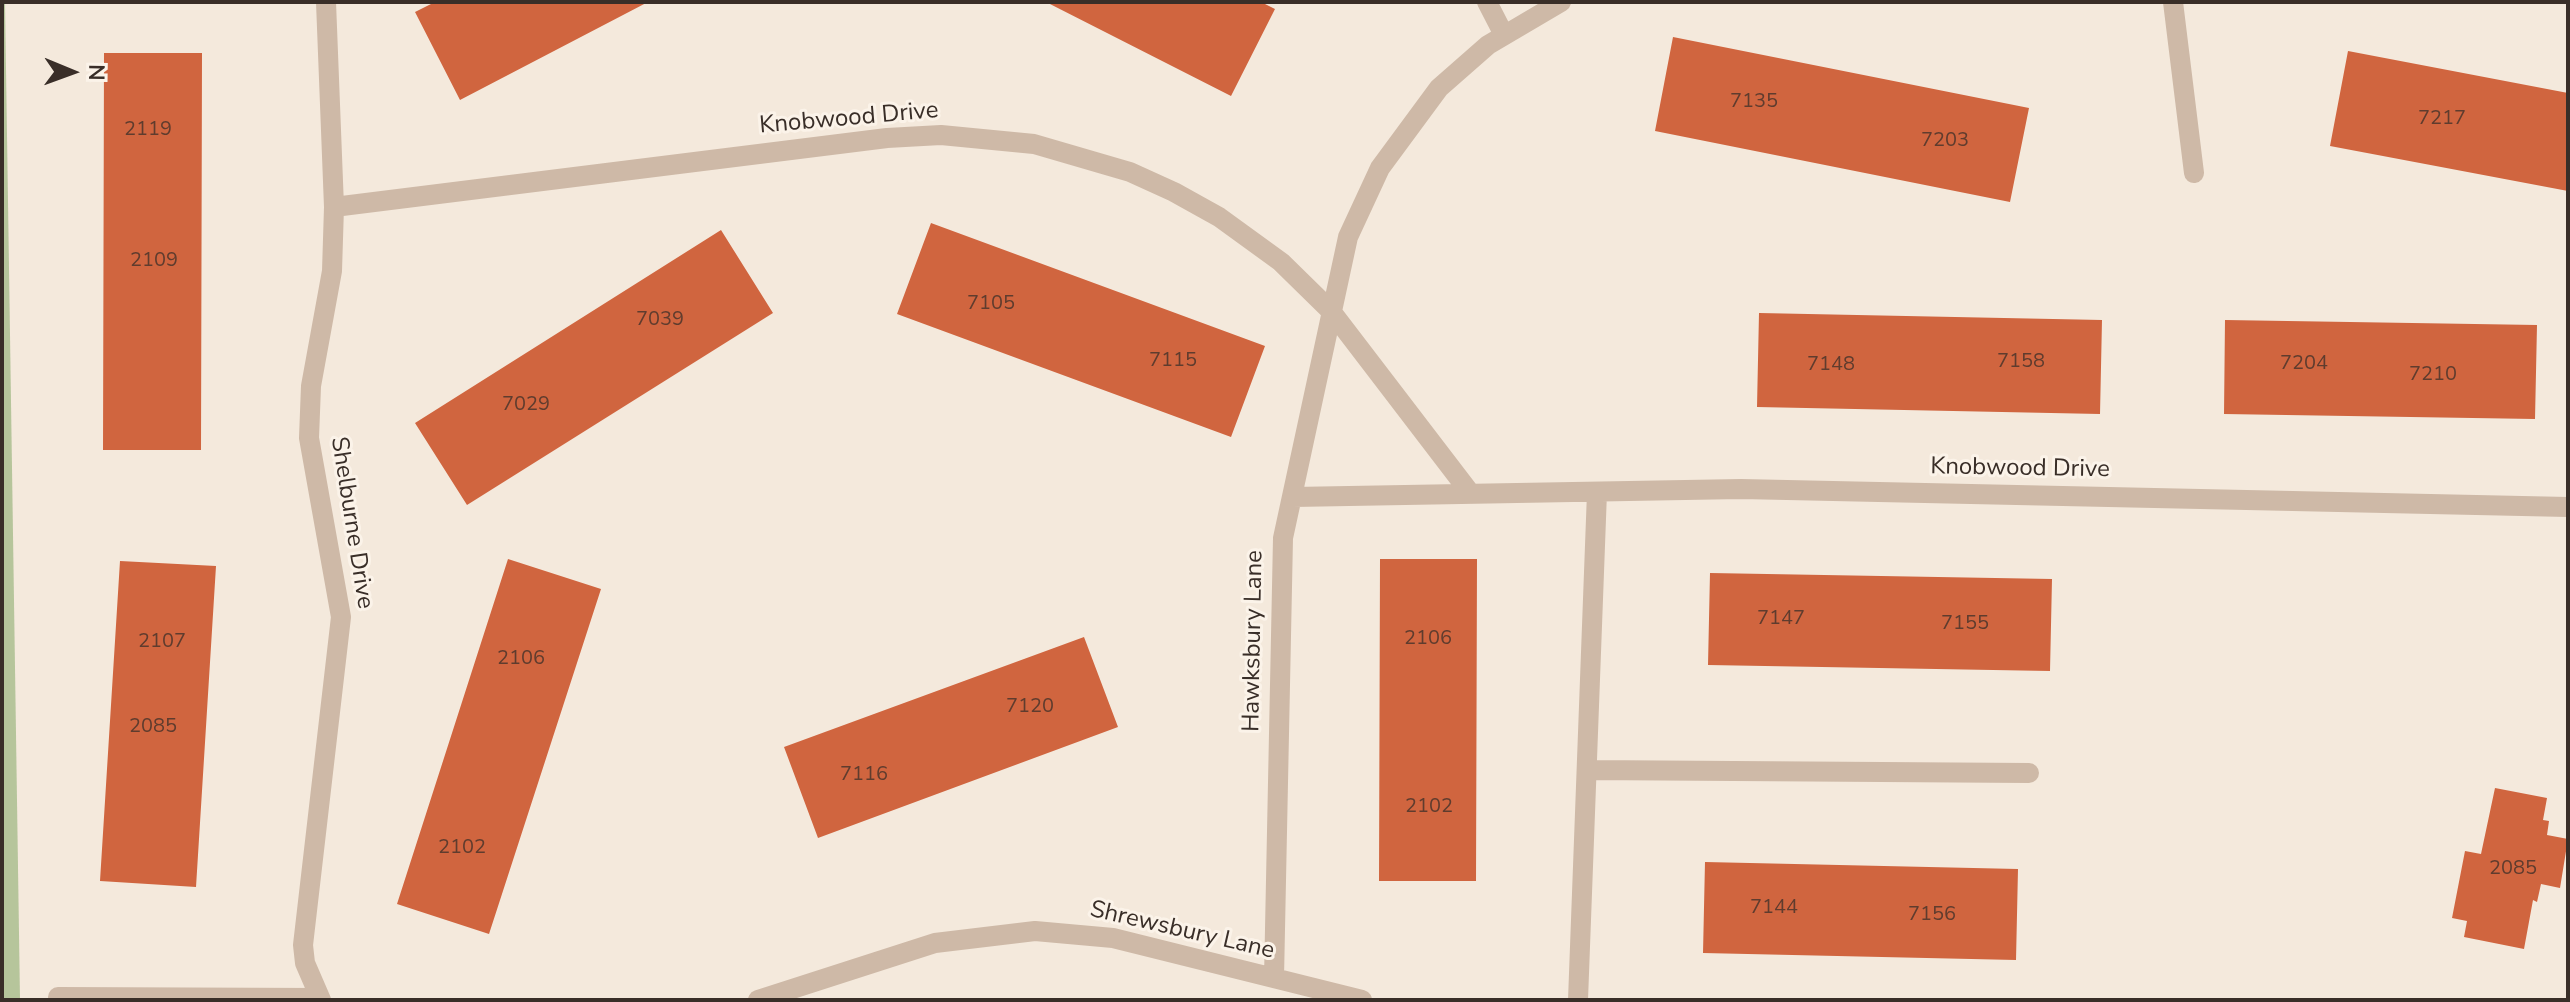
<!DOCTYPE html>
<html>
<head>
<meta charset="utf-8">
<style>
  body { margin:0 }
  #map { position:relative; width:2570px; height:1002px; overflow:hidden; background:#f4e9dc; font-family:"Nunito Sans",sans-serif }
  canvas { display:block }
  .frame { position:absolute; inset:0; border:4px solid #392e28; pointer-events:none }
  .north { position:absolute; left:32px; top:32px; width:80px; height:80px; -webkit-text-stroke:6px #fbf3e9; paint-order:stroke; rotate:91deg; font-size:22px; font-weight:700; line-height:32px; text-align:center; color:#392e28 }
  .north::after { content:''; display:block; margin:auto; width:28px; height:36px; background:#392e28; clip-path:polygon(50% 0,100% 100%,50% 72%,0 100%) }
</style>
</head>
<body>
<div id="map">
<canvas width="2570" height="1002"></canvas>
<div class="frame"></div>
<div class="north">N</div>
</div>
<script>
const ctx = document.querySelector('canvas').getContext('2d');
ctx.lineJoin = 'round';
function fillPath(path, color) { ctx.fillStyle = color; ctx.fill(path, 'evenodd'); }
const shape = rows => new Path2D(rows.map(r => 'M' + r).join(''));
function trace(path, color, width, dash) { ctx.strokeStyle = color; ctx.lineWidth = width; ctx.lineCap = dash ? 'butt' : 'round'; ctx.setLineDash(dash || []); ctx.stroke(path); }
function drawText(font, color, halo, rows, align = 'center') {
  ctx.font = font + ' "Nunito Sans",sans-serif'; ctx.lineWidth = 6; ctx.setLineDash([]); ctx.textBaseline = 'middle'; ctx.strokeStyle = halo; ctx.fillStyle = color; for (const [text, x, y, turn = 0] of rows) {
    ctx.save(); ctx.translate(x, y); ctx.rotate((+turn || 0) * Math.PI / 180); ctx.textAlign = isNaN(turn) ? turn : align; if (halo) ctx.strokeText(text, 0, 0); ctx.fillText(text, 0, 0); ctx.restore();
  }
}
fillPath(shape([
  [2,2,5,2,20,1000,2,1000]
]), '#b6c59b');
fillPath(shape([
  [435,2,648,2,460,100,415,12],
  [1046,2,1261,2,1275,9,1231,96],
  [1673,37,2029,108,2010,202,1655,131],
  [2348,51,2568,93,2568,191,2330,146],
  [104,53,202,53,201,450,103,450],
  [931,223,1265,346,1231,437,897,314],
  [721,230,773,313,467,505,415,423],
  [1759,313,2102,320,2100,414,1757,407],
  [2225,320,2537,325,2535,419,2224,414],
  [508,559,601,589,489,934,397,904],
  [1380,559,1477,559,1476,881,1379,881],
  [120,561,216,566,196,887,100,881],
  [1710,573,2052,579,2050,671,1708,665],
  [1084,637,1118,727,818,838,784,747],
  [2495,788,2547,798,2543,820,2549,821,2547,835,2568,839,2560,888,2541,884,2537,902,2533,900,2524,949,2464,937,2467,921,2452,918,2465,851,2481,854],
  [1705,862,2018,869,2016,960,1703,953]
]), '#d0653f');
trace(shape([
  [1487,2,1504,35],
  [2173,2,2194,173],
  [334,207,887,138,941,135,1034,144,1130,172,1174,192,1219,217,1281,262,1331,311,1471,494],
  [1293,497,1741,489,2568,507],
  [1587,770,2029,773],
  [1274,978,1283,538,1348,237,1380,168,1439,88,1488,45,1561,2],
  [58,997,320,998],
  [321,1000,305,963,303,945,341,617,309,438,311,386,332,271,334,207,326,2],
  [758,1000,935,943,1035,931,1113,938,1362,1000],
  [1578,1000,1597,492]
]), '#ceb9a7', 20);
drawText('20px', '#5f3c2e', null, [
  ["7135",1754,102],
  ["7217",2442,119],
  ["2119",148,130],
  ["7203",1945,141],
  ["2109",154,261],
  ["7105",991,304],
  ["7039",660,320],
  ["7115",1173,361],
  ["7158",2021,362],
  ["7204",2304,364],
  ["7148",1831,365],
  ["7210",2433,375],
  ["7029",526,405],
  ["7147",1781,619],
  ["7155",1965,624],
  ["2106",1428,639],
  ["2107",162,642],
  ["2106",521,659],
  ["7120",1030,707],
  ["2085",153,727],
  ["7116",864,775],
  ["2102",1429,807],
  ["2102",462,848],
  ["2085",2513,869],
  ["7144",1774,908],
  ["7156",1932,915]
]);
drawText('24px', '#392e28', '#fbf3e9', [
  ["Knobwood Drive",849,119,-5],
  ["Knobwood Drive",2020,469,1],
  ["Shelburne Drive",351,523,81],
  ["Hawksbury Lane",1254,641,-89],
  ["Shrewsbury Lane",1182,931,13]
]);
</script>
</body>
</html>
